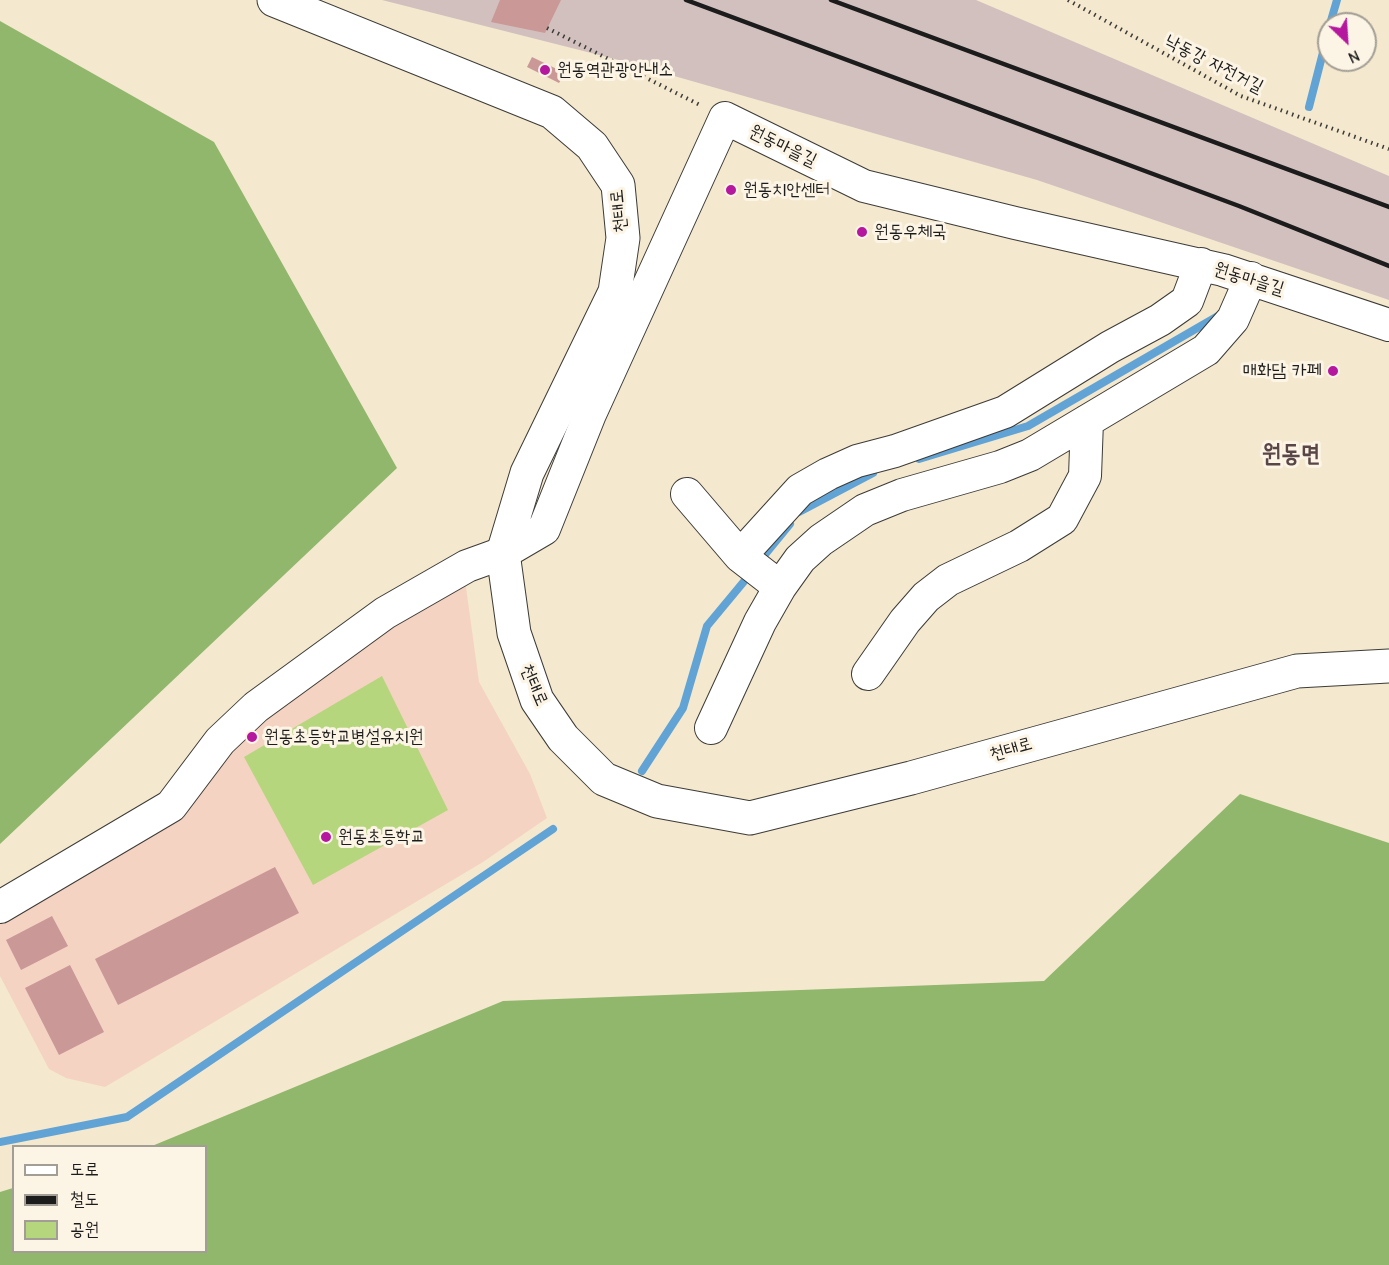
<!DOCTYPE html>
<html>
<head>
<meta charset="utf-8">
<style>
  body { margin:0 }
  #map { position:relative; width:1389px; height:1265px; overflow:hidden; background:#f4e8ce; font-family:"Comic Neue","Poor Story",sans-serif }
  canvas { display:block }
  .legend { position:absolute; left:12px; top:1145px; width:195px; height:108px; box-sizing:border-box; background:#fcf5e5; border:2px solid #a29e95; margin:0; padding:8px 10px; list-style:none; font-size:18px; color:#1c1c1c }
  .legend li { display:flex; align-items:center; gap:12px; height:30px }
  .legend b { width:30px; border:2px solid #a29e95 }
  .north { position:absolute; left:1317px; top:12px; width:60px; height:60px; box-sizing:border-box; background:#fcf5e5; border:2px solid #a29e95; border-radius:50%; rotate:155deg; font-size:16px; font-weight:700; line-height:24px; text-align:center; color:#1c1c1c }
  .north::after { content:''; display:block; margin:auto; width:21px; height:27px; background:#b5179e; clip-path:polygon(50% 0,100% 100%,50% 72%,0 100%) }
</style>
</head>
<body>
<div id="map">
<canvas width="1389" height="1265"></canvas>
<ul class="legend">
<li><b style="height:8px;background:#fff"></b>도로</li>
<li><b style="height:8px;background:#1c1c1c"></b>철도</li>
<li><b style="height:16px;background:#b6d67d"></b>공원</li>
</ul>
<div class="north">N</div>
</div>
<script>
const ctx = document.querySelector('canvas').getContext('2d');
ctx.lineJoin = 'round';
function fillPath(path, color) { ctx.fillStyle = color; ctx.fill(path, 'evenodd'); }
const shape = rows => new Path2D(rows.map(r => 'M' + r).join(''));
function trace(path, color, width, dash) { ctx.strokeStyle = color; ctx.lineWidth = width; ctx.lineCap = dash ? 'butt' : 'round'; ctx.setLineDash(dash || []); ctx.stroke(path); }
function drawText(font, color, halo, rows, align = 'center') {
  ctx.font = font + ' "Comic Neue","Poor Story",sans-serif'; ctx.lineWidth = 6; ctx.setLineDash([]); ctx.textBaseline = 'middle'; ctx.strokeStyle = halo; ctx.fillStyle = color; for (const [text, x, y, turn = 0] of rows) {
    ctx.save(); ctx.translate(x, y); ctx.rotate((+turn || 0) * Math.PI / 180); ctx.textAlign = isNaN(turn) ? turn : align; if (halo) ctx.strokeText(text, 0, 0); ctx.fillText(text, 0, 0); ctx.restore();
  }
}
fillPath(shape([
  [465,580,479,682,530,774,547,818,483,862,105,1087,66,1078,49,1069,0,976,0,921,63,888,111,857,276,701]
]), '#f5d3c2');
fillPath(shape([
  [382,0,976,0,1389,176,1389,300,1037,180,615,59]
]), '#d1c0bd');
fillPath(shape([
  [382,676,448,810,313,885,244,757]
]), '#b6d67d');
fillPath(shape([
  [0,21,214,142,397,468,0,844],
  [1240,794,1389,843,1389,1265,0,1265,0,1192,13,1188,14,1252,206,1252,206,1146,152,1146,503,1001,1044,981]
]), '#90b76c');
trace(shape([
  [1330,24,1337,0],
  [1309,107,1329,29],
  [919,459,1028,426,1218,316],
  [799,512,873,473],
  [758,563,790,524],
  [642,771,683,708,707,626,751,573],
  [0,1142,127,1117,553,829]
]), '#61a3d5', 8);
fillPath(shape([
  [500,0,561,0,545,33,491,22],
  [532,57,565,73,559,83,527,67],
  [275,867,299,913,118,1005,95,959],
  [52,916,68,946,21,970,6,940],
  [70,965,104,1032,59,1055,25,988]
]), '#ca9896');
const minor = shape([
  [687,494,740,556,800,490,828,474,857,461,895,451,1005,412,1110,347,1160,320,1187,301,1201,264],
  [780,587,800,559,821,540,865,510,902,495,1000,467,1030,455,1206,350,1233,319,1251,278],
  [868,674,905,621,926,597,948,580,1019,546,1062,519,1085,476,1087,421],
  [711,728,760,622,780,587,740,556],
  [0,907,171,806,220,741,256,707,385,613,467,566,503,553,544,529,590,414,725,118,864,186,1015,223,1223,270,1389,325]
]);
const major = shape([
  [274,0,552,112,592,146,618,185,623,238,615,292,527,473,503,553,514,633,537,700,563,738,604,779,657,801,750,818,911,778,1297,671,1389,666]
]);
trace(minor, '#3c3b37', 34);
trace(major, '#3c3b37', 35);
trace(shape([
  [1068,0,1241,96,1389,149],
  [547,28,700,105]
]), '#3c3b37', 4, [1.5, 4.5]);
trace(minor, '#fff', 32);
trace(major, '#fff', 33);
trace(shape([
  [686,0,1239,206,1389,266],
  [831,0,1389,207]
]), '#1c1c1c', 4.5);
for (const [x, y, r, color] of [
  [545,70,6,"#b5179e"],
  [731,190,6,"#b5179e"],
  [862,232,6,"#b5179e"],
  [1333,371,6,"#b5179e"],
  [252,737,6,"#b5179e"],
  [326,837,6,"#b5179e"]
]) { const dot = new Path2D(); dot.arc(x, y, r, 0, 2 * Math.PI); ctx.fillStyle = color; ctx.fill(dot); trace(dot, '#fcf5e5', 2); }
drawText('18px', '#1c1c1c', '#fcf5e5', [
  ["낙동강 자전거길",1214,64,27],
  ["원동마을길",783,146,26],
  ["천태로",619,211,-96],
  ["원동마을길",1249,279,17],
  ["천태로",534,685,67],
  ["천태로",1011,749,-16]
]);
drawText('18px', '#1c1c1c', '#fcf5e5', [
  ["원동역관광안내소",557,70],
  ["원동치안센터",743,190],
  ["원동우체국",874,232],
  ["매화담 카페",1321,371,"right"],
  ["원동초등학교병설유치원",264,737],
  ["원동초등학교",338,837]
], 'left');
drawText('bold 24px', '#594747', '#fcf5e5', [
  ["원동면",1291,454]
]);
</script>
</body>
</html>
